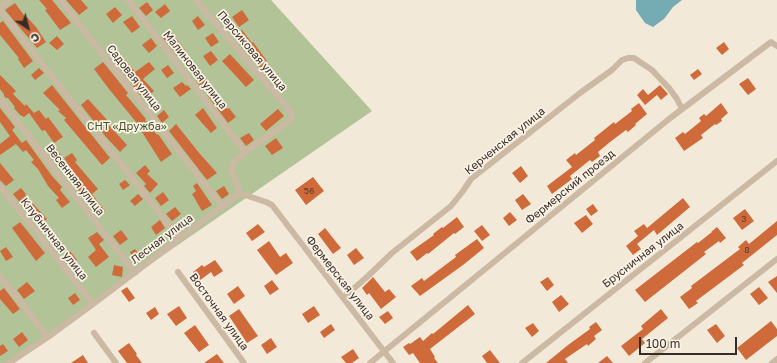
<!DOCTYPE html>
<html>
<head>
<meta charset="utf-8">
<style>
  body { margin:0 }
  #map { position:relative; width:777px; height:363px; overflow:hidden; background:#f3e9d8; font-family:"Golos Text",sans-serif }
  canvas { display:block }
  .north { position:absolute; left:8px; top:8px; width:40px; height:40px; -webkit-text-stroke:3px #faf2e5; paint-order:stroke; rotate:144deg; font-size:11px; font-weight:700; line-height:16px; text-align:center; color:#362c26 }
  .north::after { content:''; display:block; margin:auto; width:14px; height:18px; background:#362c26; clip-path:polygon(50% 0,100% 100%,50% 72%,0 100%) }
  .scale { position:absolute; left:639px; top:337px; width:98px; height:18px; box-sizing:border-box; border:2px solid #362c26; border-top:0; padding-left:5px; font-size:12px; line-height:14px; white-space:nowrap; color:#362c26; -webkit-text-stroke:3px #faf2e5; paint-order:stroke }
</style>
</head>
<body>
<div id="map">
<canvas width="777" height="363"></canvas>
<div class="north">С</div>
<div class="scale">100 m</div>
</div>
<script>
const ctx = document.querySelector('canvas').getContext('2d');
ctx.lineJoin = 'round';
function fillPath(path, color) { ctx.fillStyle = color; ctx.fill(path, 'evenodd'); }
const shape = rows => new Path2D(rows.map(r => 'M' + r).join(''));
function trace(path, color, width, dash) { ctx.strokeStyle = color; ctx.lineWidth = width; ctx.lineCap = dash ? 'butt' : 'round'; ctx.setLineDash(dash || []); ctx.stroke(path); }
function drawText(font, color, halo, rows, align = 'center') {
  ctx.font = font + ' "Golos Text",sans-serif'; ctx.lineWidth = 3.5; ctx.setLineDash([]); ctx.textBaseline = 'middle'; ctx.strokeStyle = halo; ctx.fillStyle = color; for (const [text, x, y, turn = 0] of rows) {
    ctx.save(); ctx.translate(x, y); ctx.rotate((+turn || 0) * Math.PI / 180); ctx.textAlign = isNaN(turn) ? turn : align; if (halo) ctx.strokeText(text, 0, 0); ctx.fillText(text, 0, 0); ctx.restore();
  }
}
fillPath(shape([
  [0,0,271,0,372,111,7,363,0,363]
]), '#b1c397');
fillPath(shape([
  [636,0,682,0,673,7,664,19,653,27,645,23,636,10]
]), '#75abb2');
fillPath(shape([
  [39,0,52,0,71,23,60,30,45,10,47,9],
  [66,0,81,0,88,8,79,15],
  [147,2,153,10,146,16,139,8],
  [15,3,26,18,27,17,36,27,46,42,37,48,5,10],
  [165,4,170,11,161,18,155,12],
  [115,7,122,15,113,23,106,14],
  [242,10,249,20,239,27,232,17],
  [132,16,140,27,132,33,123,22],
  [198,16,205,25,198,30,192,21],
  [3,21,33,61,24,68,18,59,19,58,0,35,0,23],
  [242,30,252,43,253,42,267,61,266,62,282,83,277,88,248,54,242,45,241,46,234,37],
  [171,32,185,50,177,56,163,38],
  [213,33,219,42,211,47,205,38],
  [57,36,64,44,57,50,49,43],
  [151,38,157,46,149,53,142,45],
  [724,42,729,49,722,55,716,48],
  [211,51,218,60,210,66,203,56],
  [230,54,254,80,246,87,222,61],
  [125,60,135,72,149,62,155,69,143,79,154,91,144,100,118,66],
  [103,62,128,93,126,95,146,119,145,120,157,135,158,134,172,154,161,162,140,129,141,128,109,89,94,69],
  [168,65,174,73,167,78,161,70],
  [39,68,44,73,35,80,31,75],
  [698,69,702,74,694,80,690,75],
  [202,74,207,80,200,86,195,79],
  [0,75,16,91,13,94,25,106,26,104,34,113,39,110,46,119,48,117,63,137,54,143,45,130,42,131,29,113,24,117,20,115,14,108,15,107,8,98,6,98,4,96,4,94,0,89],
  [748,78,756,89,748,95,739,84],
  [182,82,186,86,187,85,191,89,180,97,173,88],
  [52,85,110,158,102,165,64,120,66,118,58,111,60,110,43,93],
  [660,85,668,94,661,100,657,95,645,105,637,95,643,89,648,95],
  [214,89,227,109,229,108,236,117,228,123,207,95],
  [88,99,108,121,106,122,127,145,120,152,106,137,81,105],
  [639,103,647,114,635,124,636,125,628,132,626,130,610,142,598,152,600,156,592,162,590,160,570,176,572,179,552,194,547,186,572,167,566,160,575,153,576,155,595,140,594,138,614,122,615,124,632,111,631,109],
  [721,103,728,113,721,119,722,121,716,125,715,124,701,135,703,138,684,151,675,138,683,132,685,134,701,121,699,118,704,114,706,116],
  [0,108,15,127,12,130,22,143,26,140,52,176,62,187,60,190,70,202,62,208,56,200,59,198,48,186,38,169,31,162,34,160,26,150,23,152,16,144,0,155,0,144,10,136,0,122],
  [203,108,217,128,211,133,195,115],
  [278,109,284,116,266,131,260,124],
  [164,110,169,117,162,123,157,116],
  [176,124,200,154,217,173,207,180,169,131],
  [249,133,254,140,246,146,240,138],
  [276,138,283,148,272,155,265,146],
  [55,148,61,155,54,161,48,153],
  [72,153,77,160,75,162,98,189,92,194,105,211,98,217,87,202,88,202,68,177,74,173,64,158],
  [0,163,14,180,6,186,0,180],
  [145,165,150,171,147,174,158,184,150,193,144,186,146,184,136,173],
  [521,166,528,176,520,183,512,173],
  [313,177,324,191,306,205,295,190],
  [125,180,130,185,123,190,119,184],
  [197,183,212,205,202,211,192,194,196,191,193,186],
  [224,186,229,194,222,199,216,191],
  [21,188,26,194,25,195,47,219,39,226,13,194],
  [163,192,169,200,161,206,155,198],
  [138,194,143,199,135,206,130,201],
  [523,194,531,204,522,210,515,200],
  [683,198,690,207,657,235,654,230,637,244,641,249,633,255,626,246,638,236,634,231,644,224,647,228],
  [593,204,598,211,591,216,586,209],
  [175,207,181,214,172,221,166,214],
  [745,209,754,221,742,230,733,218],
  [510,212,517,220,509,226,503,218],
  [586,215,593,224,582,233,574,223],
  [457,217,464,227,455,234,454,233,428,254,427,253,417,261,410,252,434,235,433,234,442,227,443,228],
  [160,220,165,228,156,235,151,227],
  [777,221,777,235,742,263,744,265,696,301,698,303,689,309,680,297,692,288,691,286,740,249,738,247,746,240,749,244],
  [20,222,45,253,36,261,12,228],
  [258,224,265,232,252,241,246,233],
  [482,225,490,235,482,241,474,231],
  [717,227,726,238,720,243,719,241,704,252,706,254,645,302,635,290,697,242,698,243,712,232,711,232],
  [325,228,341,248,333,254,318,234],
  [121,230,128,239,120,245,113,236],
  [97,232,104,240,99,244,109,257,96,267,88,257,96,250,88,238],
  [477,239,484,248,463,265,420,296,411,286,422,278,424,281,456,257,455,255],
  [269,241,280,257,286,253,293,263,276,275,257,250],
  [6,247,13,257,6,261,0,251],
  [356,248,364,258,354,265,347,255],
  [135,249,141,257,133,262,130,257,132,256,130,252],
  [70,251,77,260,69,266,62,258],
  [215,260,223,271,214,277,211,272,199,281,193,272,202,265,204,267],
  [114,265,123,267,122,277,112,275],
  [777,276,777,293,768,282],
  [373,277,385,292,389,289,396,297,381,309,369,293,367,295,362,288],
  [548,277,554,285,547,291,540,282],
  [272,280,279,289,270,295,264,286],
  [27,282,35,291,24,299,17,290],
  [238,286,245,296,234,304,227,294],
  [127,287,135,298,129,302,121,291],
  [759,287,768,298,759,305,750,294],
  [4,288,20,309,13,314,0,299,0,291],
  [75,293,80,300,73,305,68,298],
  [561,295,569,304,559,312,552,302],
  [468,305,475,314,430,349,435,357,434,358,438,363,420,363,413,353,409,355,403,347,409,343,410,344,420,337,423,341,432,333,433,334],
  [179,306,187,318,176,326,167,314],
  [314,306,320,315,308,323,302,314],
  [155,307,159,314,151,320,146,313],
  [239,309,258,336,247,343,229,316],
  [661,309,668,318,642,339,645,343,629,356,621,346,643,329,641,326],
  [388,311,393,318,385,324,379,317],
  [771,321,777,329,777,336,746,360,737,348],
  [596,322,602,330,594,336,596,339,588,346,587,344,565,359,568,363,546,363,568,345,590,329,589,327],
  [533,323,539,331,532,337,525,328],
  [331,324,335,330,324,338,320,332],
  [716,324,725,336,717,343,707,330],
  [195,325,209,345,199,352,184,333],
  [22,332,28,340,19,347,13,339],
  [271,338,277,347,267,354,261,345],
  [129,343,137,354,136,355,142,363,127,363,118,351],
  [3,344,8,351,0,356,0,346],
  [353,349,359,358,352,363,346,363,341,357],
  [490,350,500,363,487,363,482,356],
  [217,354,224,363,204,363],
  [83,355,88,363,71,363],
  [607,356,613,363,598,363]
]), '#cf6b3b');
trace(shape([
  [60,0,222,206],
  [128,0,245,152],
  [0,7,9,0],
  [0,10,180,239],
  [0,99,135,273],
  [0,186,93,304],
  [239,193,266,202,272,205,393,363],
  [178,272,244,363],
  [0,276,48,337],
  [343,298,368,276,392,253,451,206,463,191,471,179,580,93,612,70,622,60,628,58,634,58,652,70,669,88,677,99,682,109],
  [94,333,116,363],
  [9,363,48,337,93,304,235,197,239,193,239,189,231,170,234,162,245,152,291,120,292,117,291,112,196,0],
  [370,363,669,119,771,42,777,46],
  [522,363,777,161],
  [645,363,777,259],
  [772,363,777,359]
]), '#ccb9a4', 6);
drawText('9px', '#5c3c2b', null, [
  ["56",309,191],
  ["3",744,219],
  ["8",747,250]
]);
drawText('11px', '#362c26', '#faf2e5', [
  ["Персиковая улица",252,51,50],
  ["Малиновая улица",195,70,52],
  ["Садовая улица",134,78,52],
  ["Керченская улица",505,141,-39],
  ["Весенняя улица",75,180,52],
  ["Фермерский проезд",570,187,-39],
  ["Клубничная улица",54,239,52],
  ["Лесная улица",162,239,-37],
  ["Брусничная улица",643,255,-38],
  ["Фермерская улица",340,278,52],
  ["Восточная улица",219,312,54]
]);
drawText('11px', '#425628', '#faf2e5', [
  ["СНТ «Дружба»",127,127]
]);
</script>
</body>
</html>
